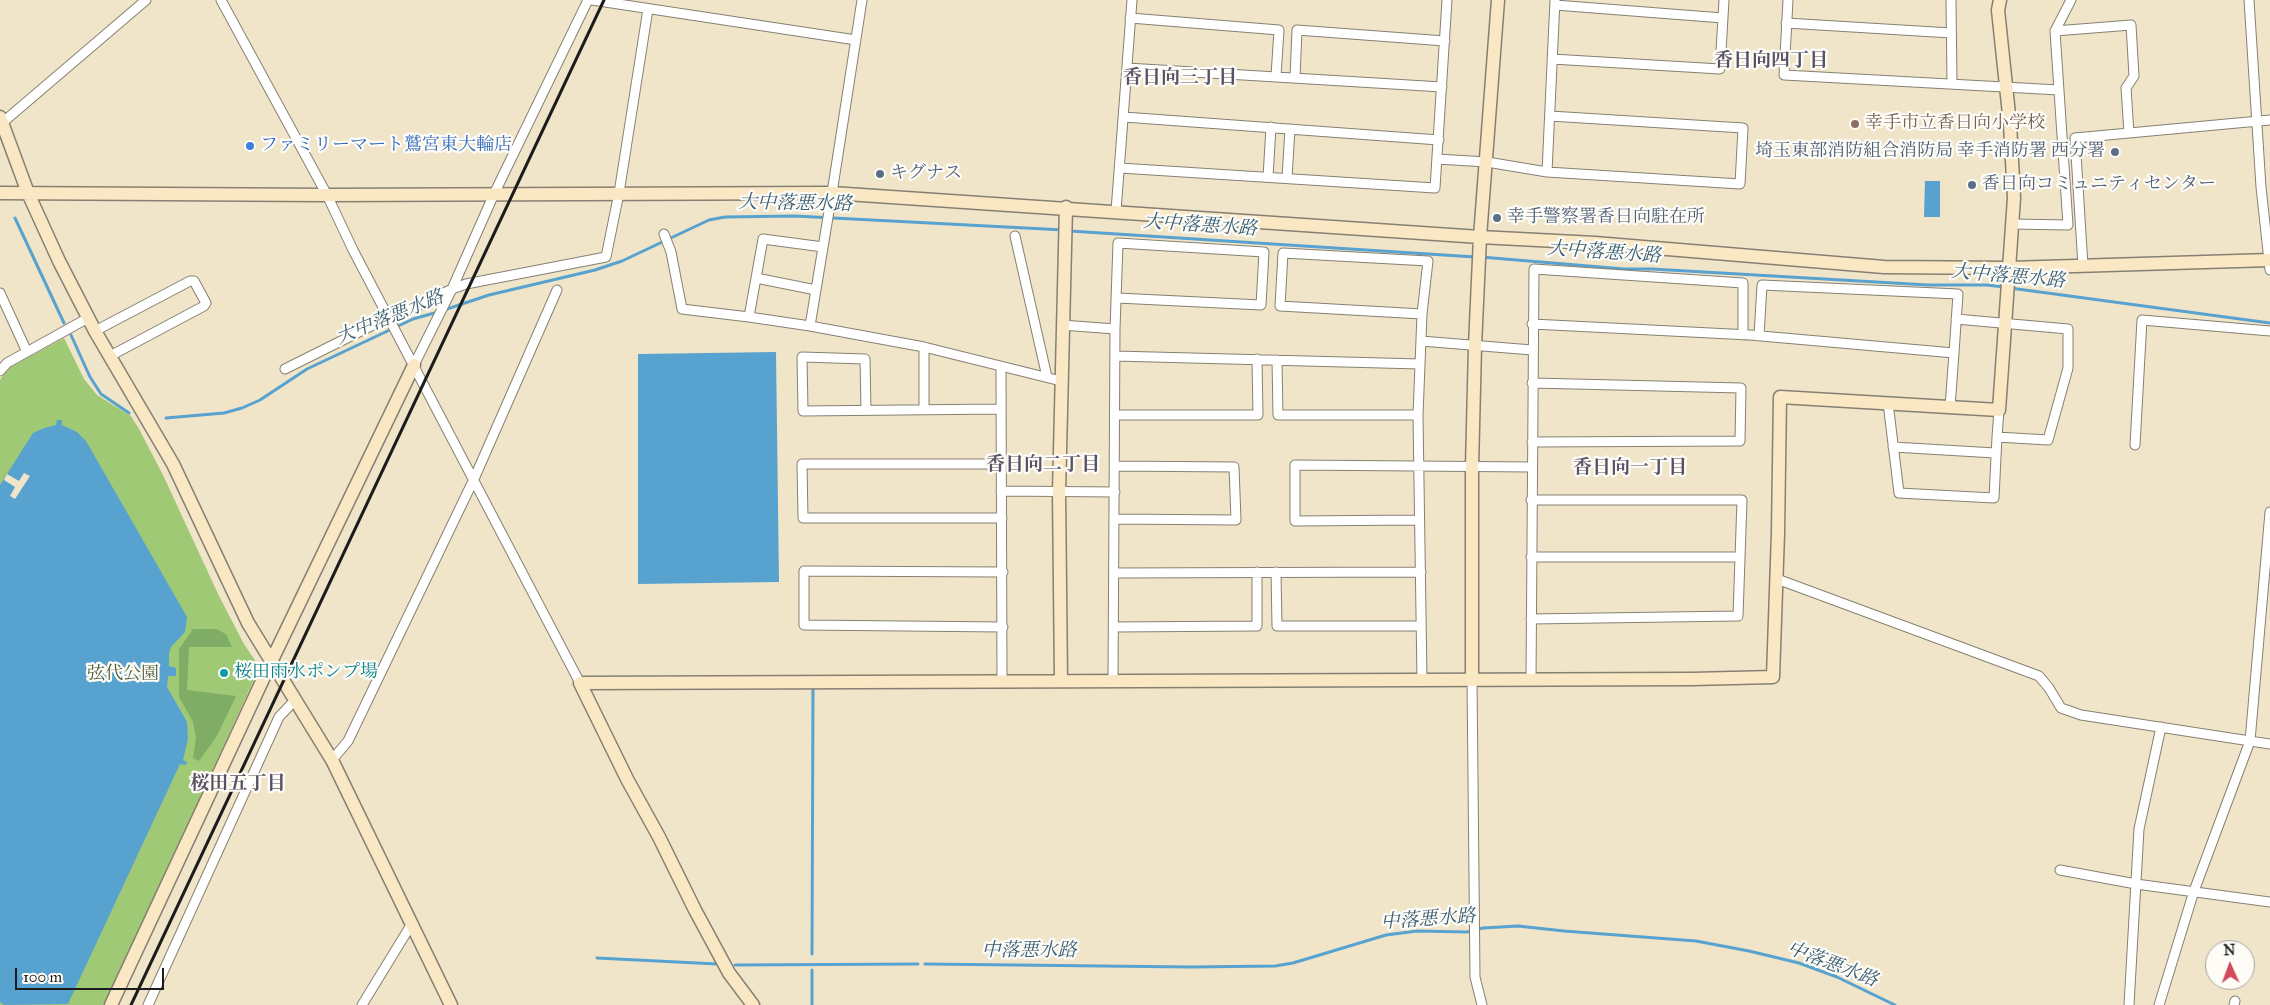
<!DOCTYPE html>
<html>
<head>
<meta charset="utf-8">
<style>
  body { margin:0 }
  #map { position:relative; width:2270px; height:1005px; overflow:hidden; background:#f0e5c9; font-family:"IM FELL Great Primer",serif }
  canvas { display:block }
  .north { position:absolute; left:2205px; top:940px; width:50px; height:50px; box-sizing:border-box; background:#fdfcf7; border:1px solid #a3a29f; border-radius:50%; rotate:358deg; font-size:14px; font-weight:700; line-height:20px; text-align:center; color:#1c1c1c }
  .north::after { content:''; display:block; margin:auto; width:18px; height:22px; background:#d1495b; clip-path:polygon(50% 0,100% 100%,50% 72%,0 100%) }
  .scale { position:absolute; left:15px; top:968px; width:149px; height:22px; box-sizing:border-box; border:2px solid #1c1c1c; border-top:0; padding-left:6px; font-size:15px; line-height:18px; white-space:nowrap; color:#1c1c1c; -webkit-text-stroke:4px #fdfcf7; paint-order:stroke }
</style>
</head>
<body>
<div id="map">
<canvas width="2270" height="1005"></canvas>
<div class="north">N</div>
<div class="scale">100 m</div>
</div>
<script>
const ctx = document.querySelector('canvas').getContext('2d');
ctx.lineJoin = 'round';
function fillPath(path, color) { ctx.fillStyle = color; ctx.fill(path, 'evenodd'); }
const shape = rows => new Path2D(rows.map(r => 'M' + r).join(''));
function trace(path, color, width, dash) { ctx.strokeStyle = color; ctx.lineWidth = width; ctx.lineCap = dash ? 'butt' : 'round'; ctx.setLineDash(dash || []); ctx.stroke(path); }
function drawText(font, color, halo, rows, align = 'center') {
  ctx.font = font + ' "IM FELL Great Primer","Noto Serif JP",serif'; ctx.lineWidth = 4.5; ctx.setLineDash([]); ctx.textBaseline = 'middle'; ctx.strokeStyle = halo; ctx.fillStyle = color; for (const [text, x, y, turn = 0] of rows) {
    ctx.save(); ctx.translate(x, y); ctx.rotate((+turn || 0) * Math.PI / 180); ctx.textAlign = isNaN(turn) ? turn : align; if (halo) ctx.strokeText(text, 0, 0); ctx.fillText(text, 0, 0); ctx.restore();
  }
}
fillPath(shape([
  [64,338,84,379,97,395,131,416,139,429,163,475,219,596,244,644,258,665,258,671,104,1005,0,1005,0,380,7,369]
]), '#a0c975');
fillPath(shape([
  [193,629,216,629,226,634,232,647,189,647,187,690,236,696,217,736,199,761,193,758,196,738,193,722,179,697,179,649]
]), '#80ad66');
fillPath(shape([
  [1925,181,1940,181,1940,217,1924,217],
  [776,352,779,582,638,584,638,354],
  [57,420,62,420,62,425,77,432,86,441,187,617,185,632,171,647,169,653,169,666,176,668,176,676,168,676,167,687,187,722,188,739,183,760,187,762,186,765,180,764,68,1004,4,1005,0,1002,0,485,33,433,44,428,56,425]
]), '#58a2d0');
fillPath(shape([
  [24,473,30,476,15,499,10,496,15,487,4,480,7,474,19,481]
]), '#f0e5c9');
trace(shape([
  [15,218,64,323],
  [1070,231,1475,257],
  [1481,257,1624,269,1652,269,1928,285,1987,285,2004,287],
  [2010,288,2270,323],
  [444,310,489,295,595,270,622,261,709,220,725,217,795,216,1064,230],
  [71,335,90,377,101,394,129,413],
  [166,418,224,413,242,408,260,400,307,369,413,319,438,312],
  [812,954,813,687],
  [597,958,717,964],
  [925,964,1191,967,1275,966,1293,963,1386,935,1417,931,1467,932,1483,928,1518,926,1564,931,1696,941,1749,951,1799,963,1837,977,1895,1005],
  [735,965,918,964],
  [812,1005,812,970]
]), '#58a2d0', 3);
const street = shape([
  [221,0,327,195,353,250,580,683],
  [592,0,856,40],
  [1788,0,1784,75,2059,90],
  [1951,0,1952,84],
  [2249,0,2261,187,2270,270],
  [1555,5,1723,18],
  [1130,18,1279,30,1276,76],
  [1786,23,1951,33],
  [2055,31,2131,25,2134,76,2126,88,2129,133],
  [1552,59,1720,69,1724,0],
  [1127,68,1442,87],
  [1295,78,1297,30,1445,41],
  [1124,117,1439,140],
  [2,123,146,0],
  [1437,159,1487,162,1547,172,1740,184,1743,128,1550,116],
  [1120,168,1435,188,1447,0],
  [1547,172,1555,0],
  [1268,177,1271,127],
  [1287,178,1290,129],
  [1116,211,1132,0],
  [2013,224,2068,225,2055,31,2071,0],
  [664,234,671,252,682,309,749,317],
  [1015,236,1047,377],
  [823,247,763,239,749,317,810,326,832,193,862,0],
  [2083,266,2075,138,2270,120],
  [756,278,816,290],
  [0,293,27,352],
  [1422,314,1428,261,1283,253,1280,306,1422,314,1418,415,1422,680],
  [1956,319,2068,329,2068,368,2048,440,1997,437,1999,410],
  [1532,324,1750,335,1954,353,1950,407],
  [1062,325,1115,329],
  [810,326,924,347,1061,381],
  [95,331,190,281,194,281,206,303,204,306,110,356],
  [1759,336,1762,285,1958,294,1954,353],
  [1421,341,1532,350],
  [924,347,924,409],
  [1115,356,1420,364],
  [1277,360,1278,415,1418,415],
  [414,365,452,289,494,194,588,0],
  [1001,367,1002,682],
  [285,369,381,321,390,319,452,289,466,284,606,257,619,193,648,9],
  [0,371,7,363,88,318],
  [1888,403,1899,493,1994,498,1997,437],
  [866,410,865,359,802,357,803,411,1001,409],
  [1115,415,1258,415,1257,359],
  [1532,442,1740,441,1741,388,1532,383],
  [2135,445,2142,320,2270,331],
  [1893,447,1995,453],
  [1002,464,802,464,803,518,1002,518],
  [1115,466,1234,467,1236,520,1115,519],
  [1001,491,1115,492],
  [1419,520,1295,521,1295,465,1531,467],
  [1531,557,1740,557],
  [1003,572,804,571,804,625,1003,627],
  [1276,572,1277,626,1421,626],
  [1115,573,1421,572],
  [1777,579,2039,676,2049,688,2061,708,2081,715,2270,744],
  [1531,619,1738,616,1742,500,1531,500],
  [1114,627,1257,626,1257,572],
  [1472,680,1475,977,1482,1005],
  [1531,680,1534,269,1743,283,1743,335],
  [1113,681,1115,329,1118,243,1264,252,1261,305,1117,298],
  [332,760,348,741,474,479,557,290],
  [2060,870,2136,884,2270,902],
  [148,1005,279,717,295,700],
  [362,1005,411,925],
  [2129,1005,2139,829,2161,727],
  [2159,1005,2194,891,2250,741,2270,512],
  [2234,1005,2235,1001]
]);
const secondary = shape([
  [0,117,28,193,59,261,95,331,173,464,248,623,332,760,451,1005],
  [0,193,327,195,832,193,1480,237,1595,243,1884,267,2010,268,2270,260],
  [1472,680,1472,467,1475,346,1480,237,1498,0],
  [1061,681,1059,492,1066,207],
  [111,1005,271,662,414,365],
  [753,1005,729,973,695,910,659,837,627,779,580,683,1692,679,1773,677,1778,533,1780,397,1999,410,2014,198,2010,124,1998,10,2000,0]
]);
trace(street, '#868072', 11);
trace(secondary, '#868072', 15);
trace(street, '#fff', 9);
trace(secondary, '#fae7c3', 12);
trace(shape([
  [131,1005,604,0]
]), '#1c1c1c', 3);
for (const [x, y, r, color] of [
  [1855,124,5,"#8d6e63"],
  [250,146,5,"#3f7fe0"],
  [2115,152,5,"#5c6f8a"],
  [880,174,5,"#5c6f8a"],
  [1972,185,5,"#5c6f8a"],
  [1497,218,5,"#5c6f8a"],
  [224,673,5,"#0f9aa8"]
]) { const dot = new Path2D(); dot.arc(x, y, r, 0, 2 * Math.PI); ctx.fillStyle = color; ctx.fill(dot); trace(dot, '#fdfcf7', 2); }
drawText('18px', '#785e54', '#fdfcf7', [
  ["幸手市立香日向小学校",1865,124]
], 'left');
drawText('18px', '#366cbe', '#fdfcf7', [
  ["ファミリーマート鷲宮東大輪店",260,146]
], 'left');
drawText('18px', '#4e5e75', '#fdfcf7', [
  ["埼玉東部消防組合消防局 幸手消防署 西分署",2105,152,"right"],
  ["キグナス",890,174],
  ["香日向コミュニティセンター",1982,185],
  ["幸手警察署香日向駐在所",1507,218]
], 'left');
drawText('18px', '#0d838f', '#fdfcf7', [
  ["桜田雨水ポンプ場",234,673]
], 'left');
drawText('18px', '#516140', '#fdfcf7', [
  ["弦代公園",123,675]
]);
drawText('bold 19px', '#585265', '#fdfcf7', [
  ["香日向四丁目",1771,61],
  ["香日向三丁目",1180,78],
  ["香日向二丁目",1043,465],
  ["香日向一丁目",1630,468],
  ["桜田五丁目",238,784]
]);
drawText('italic 19px', '#3a5f76', '#fdfcf7', [
  ["大中落悪水路",795,204,1],
  ["大中落悪水路",1200,226,4],
  ["大中落悪水路",1604,253,4],
  ["大中落悪水路",2008,277,5],
  ["大中落悪水路",390,318,-22],
  ["中落悪水路",1428,920,-4],
  ["中落悪水路",1029,951],
  ["中落悪水路",1832,965,21]
]);
</script>
</body>
</html>
